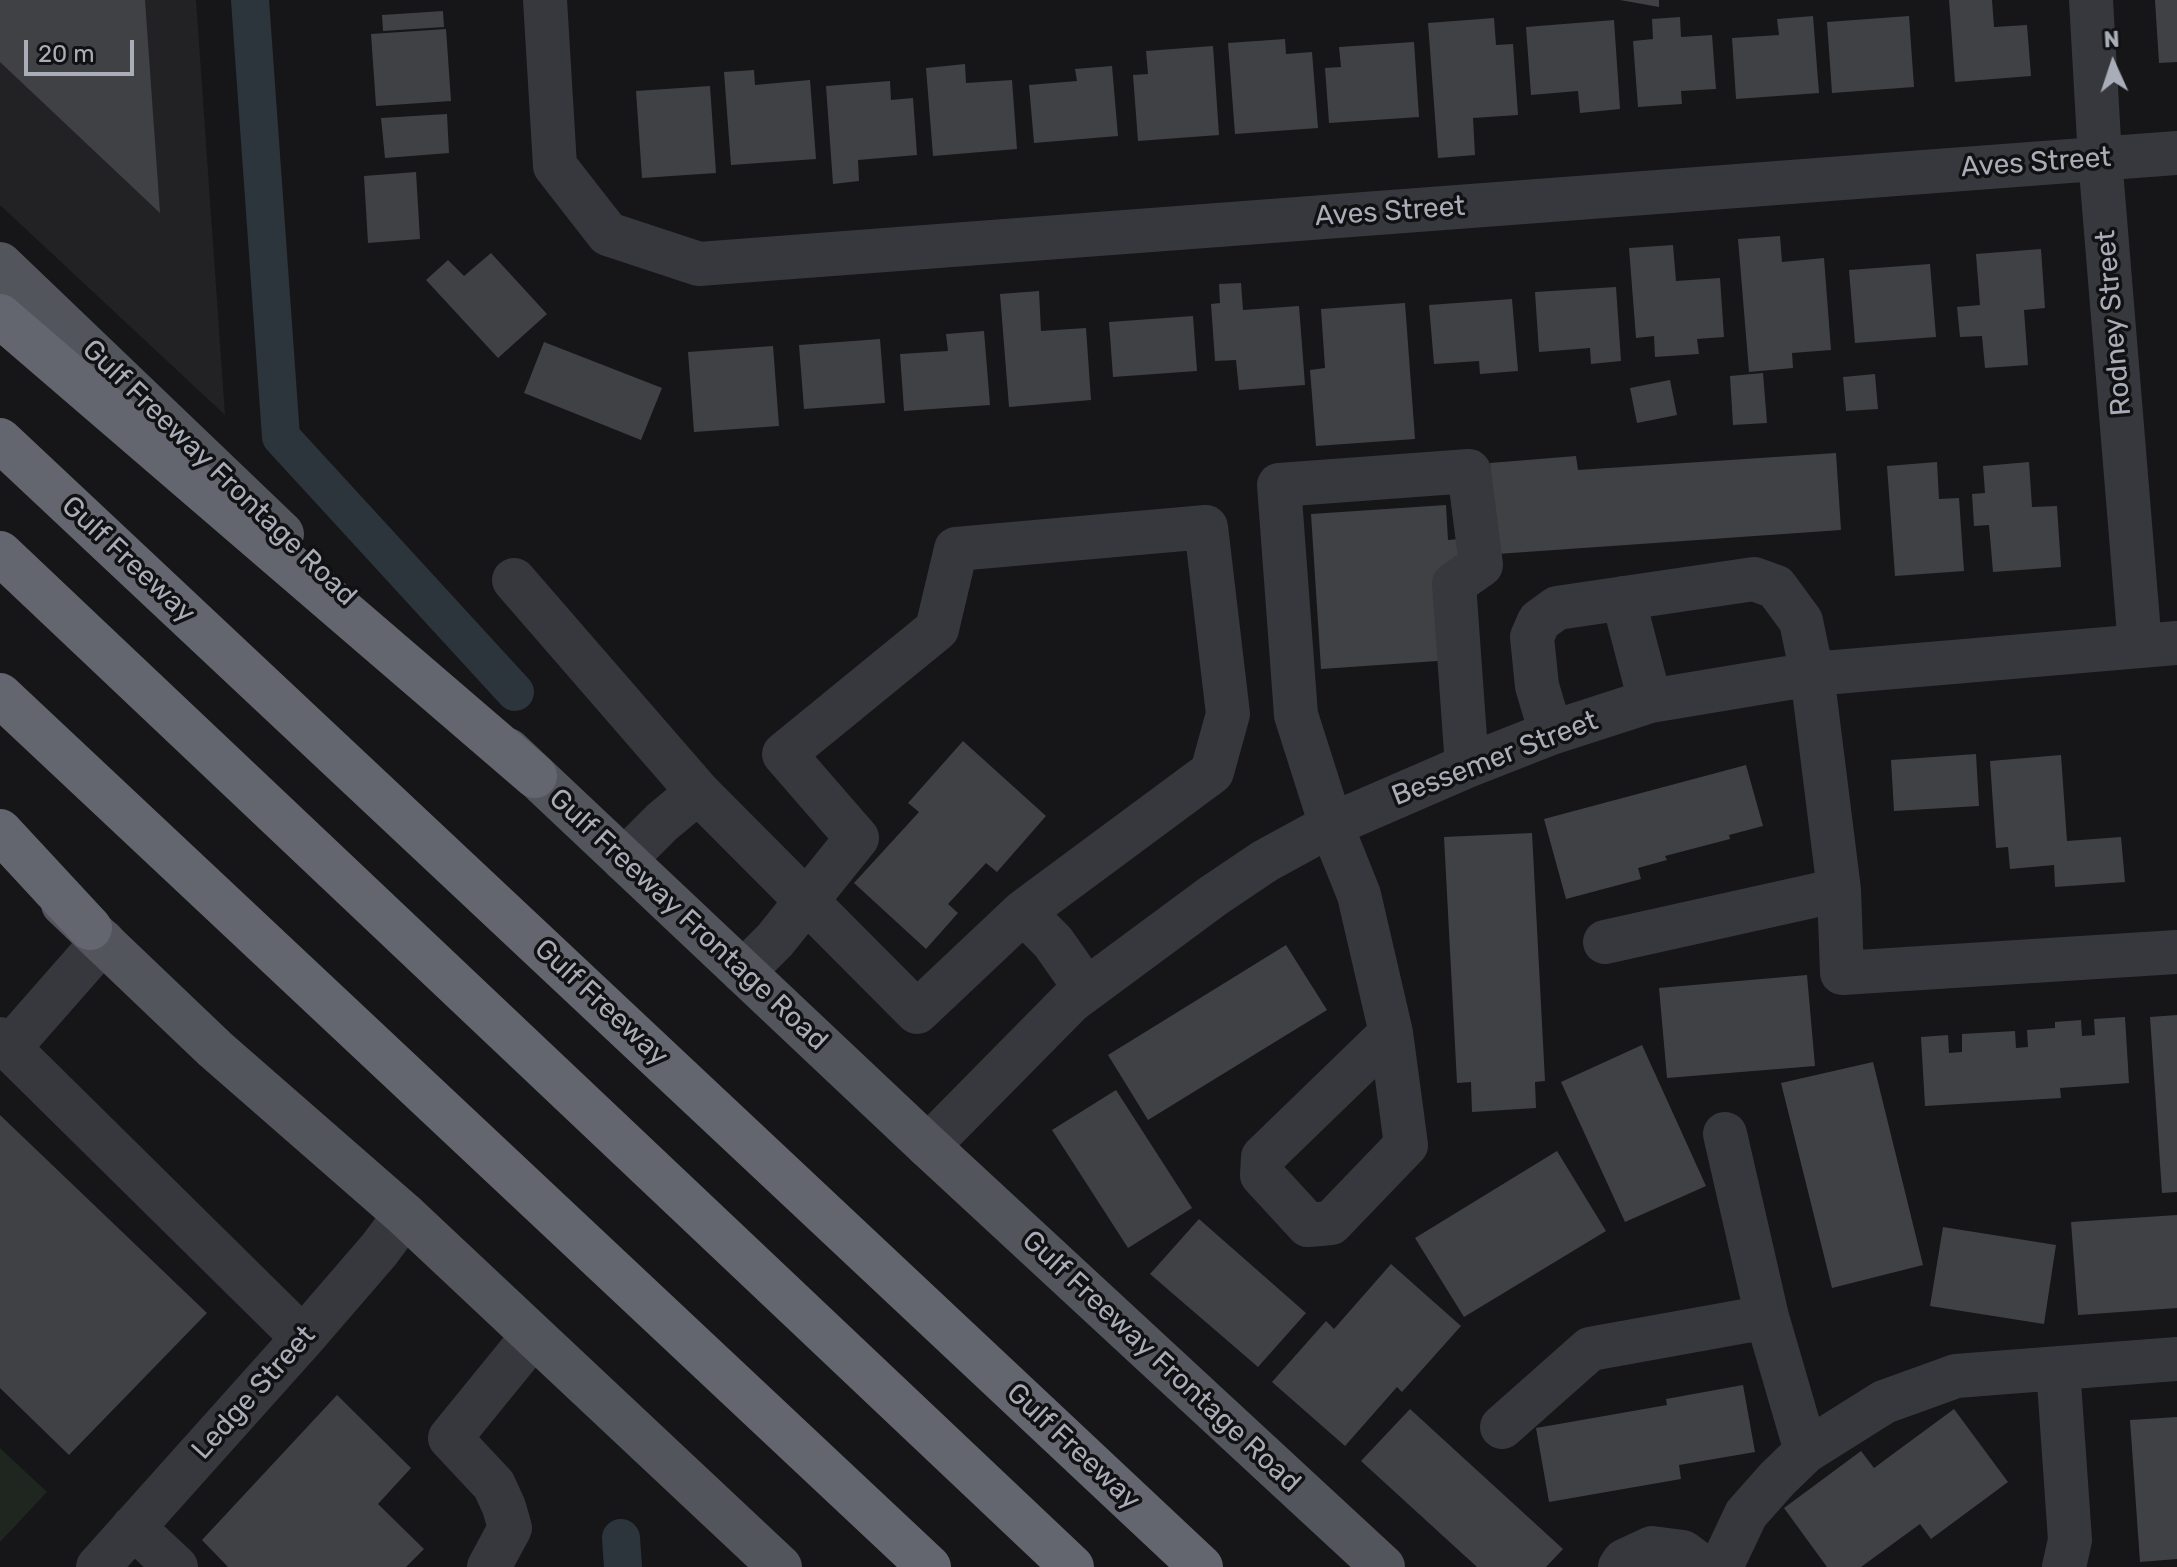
<!DOCTYPE html>
<html>
<head>
<meta charset="utf-8">
<style>
  body { margin:0 }
  #map { position:relative; width:2177px; height:1567px; overflow:hidden; background:#161618; font-family:Rubik,sans-serif }
  canvas { display:block }
  .north { position:absolute; left:2073px; top:24px; width:80px; height:80px; -webkit-text-stroke:6px #111113; paint-order:stroke; rotate:357deg; font-size:22px; font-weight:700; line-height:32px; text-align:center; color:#a8adb8 }
  .north::after { content:''; display:block; margin:auto; width:28px; height:36px; background:#a8adb8; clip-path:polygon(50% 0,100% 100%,50% 72%,0 100%) }
  .scale { position:absolute; left:24px; top:40px; width:110px; height:36px; box-sizing:border-box; border:4px solid #a8adb8; border-top:0; padding-left:10px; font-size:24px; line-height:28px; white-space:nowrap; color:#a8adb8; -webkit-text-stroke:6px #111113; paint-order:stroke }
</style>
</head>
<body>
<div id="map">
<canvas width="2177" height="1567"></canvas>
<div class="north">N</div>
<div class="scale">20 m</div>
</div>
<script>
const ctx = document.querySelector('canvas').getContext('2d');
ctx.lineJoin = 'round';
function fillPath(path, color) { ctx.fillStyle = color; ctx.fill(path, 'evenodd'); }
const shape = rows => new Path2D(rows.map(r => 'M' + r).join(''));
function trace(path, color, width, dash) { ctx.strokeStyle = color; ctx.lineWidth = width; ctx.lineCap = dash ? 'butt' : 'round'; ctx.setLineDash(dash || []); ctx.stroke(path); }
function drawText(font, color, halo, rows, align = 'center') {
  ctx.font = font + ' Rubik,sans-serif'; ctx.lineWidth = 7; ctx.setLineDash([]); ctx.textBaseline = 'middle'; ctx.strokeStyle = halo; ctx.fillStyle = color; for (const [text, x, y, turn = 0] of rows) {
    ctx.save(); ctx.translate(x, y); ctx.rotate((+turn || 0) * Math.PI / 180); ctx.textAlign = isNaN(turn) ? turn : align; if (halo) ctx.strokeText(text, 0, 0); ctx.fillText(text, 0, 0); ctx.restore();
  }
}
fillPath(shape([
  [0,0,196,0,225,415,0,205]
]), '#222225');
fillPath(shape([
  [0,1448,47,1492,0,1542]
]), '#1e261f');
trace(shape([
  [250,0,281,437,515,692],
  [621,1538,623,1567]
]), '#2c353c', 38);
fillPath(shape([
  [0,0,145,0,160,213,0,62],
  [1620,0,1659,0,1659,7],
  [1949,0,1992,0,1994,27,2027,25,2031,76,1955,82],
  [2155,0,2177,0,2177,62,2159,63],
  [443,11,444,27,383,31,382,15],
  [1813,16,1819,93,1736,99,1732,38,1779,35,1777,19],
  [1909,16,1914,87,1832,93,1827,22],
  [1680,17,1681,37,1712,35,1716,89,1681,91,1682,104,1638,107,1633,41,1653,39,1652,19],
  [1494,18,1496,45,1513,44,1518,115,1473,118,1475,155,1438,158,1428,23],
  [1614,20,1620,109,1580,113,1578,91,1531,95,1526,27],
  [446,29,451,101,376,106,371,34],
  [1285,39,1286,54,1312,52,1318,128,1235,134,1228,43],
  [1414,42,1419,117,1329,123,1325,68,1341,67,1339,47],
  [1213,46,1219,135,1138,141,1133,75,1148,74,1146,51],
  [965,64,966,83,1012,80,1017,149,933,156,926,68],
  [1112,66,1118,136,1034,143,1029,85,1077,81,1075,69],
  [754,70,755,85,810,80,816,159,731,165,724,72],
  [890,81,891,100,913,98,917,155,858,160,859,181,833,184,826,86],
  [710,86,716,173,642,178,636,91],
  [447,114,449,153,385,158,381,118],
  [416,172,420,239,368,243,364,176],
  [1780,236,1782,262,1824,258,1831,350,1792,353,1793,368,1749,372,1738,239],
  [1673,245,1676,281,1720,278,1724,337,1697,339,1699,354,1655,357,1654,336,1636,338,1629,248],
  [2041,249,2045,308,2024,310,2028,365,1985,368,1982,336,1960,337,1957,307,1980,305,1976,254],
  [491,253,547,314,498,358,426,280,448,260,464,276],
  [1930,264,1936,337,1855,343,1849,270],
  [1241,283,1243,310,1299,306,1305,385,1239,390,1236,360,1215,361,1211,304,1220,303,1219,284],
  [1616,287,1621,361,1591,364,1590,348,1539,352,1535,292],
  [1039,291,1041,331,1086,328,1091,400,1009,407,1000,294],
  [1512,299,1518,371,1480,374,1479,361,1434,364,1429,305],
  [1405,303,1415,439,1316,446,1310,370,1325,368,1321,309],
  [1193,316,1197,371,1113,377,1109,322],
  [984,331,990,405,904,411,900,354,948,351,946,334],
  [880,339,885,403,804,409,799,345],
  [544,342,662,388,641,440,524,393],
  [773,346,779,426,694,432,688,352],
  [1763,373,1767,423,1733,425,1730,376],
  [1875,374,1878,409,1846,411,1843,377],
  [1670,380,1677,415,1637,423,1630,388],
  [1836,453,1841,530,1497,554,1490,463,1576,456,1578,470],
  [1937,462,1939,499,1959,498,1964,571,1895,576,1887,466],
  [2029,462,2032,507,2057,506,2061,567,1993,572,1989,525,1974,526,1972,494,1985,493,1983,466],
  [1446,505,1448,540,1471,538,1452,660,1321,669,1311,514],
  [963,741,1046,816,997,872,986,863,948,904,958,913,926,949,854,883,919,812,908,803],
  [1976,754,1979,806,1894,811,1891,760],
  [2061,755,2067,841,2121,837,2125,882,2055,887,2054,865,2010,869,2008,847,1996,848,1990,761],
  [1746,765,1763,826,1729,835,1730,839,1665,856,1667,860,1638,868,1641,879,1566,899,1544,819],
  [1532,833,1545,1081,1535,1082,1536,1108,1472,1112,1471,1082,1457,1083,1444,837],
  [1286,945,1327,1010,1148,1120,1108,1055],
  [1807,975,1815,1066,1667,1078,1659,988],
  [2177,1015,2177,1192,2162,1193,2150,1017],
  [2125,1017,2129,1083,2060,1088,2061,1098,1925,1106,1921,1037,1948,1035,1949,1053,1962,1052,1962,1034,2015,1031,2016,1048,2028,1047,2027,1030,2055,1028,2055,1022,2081,1020,2082,1036,2095,1035,2094,1019],
  [1642,1045,1706,1186,1625,1222,1561,1082],
  [1873,1062,1923,1265,1832,1288,1781,1083],
  [1116,1090,1192,1208,1128,1248,1052,1130],
  [0,1115,207,1313,69,1455,0,1388],
  [1557,1151,1606,1231,1464,1317,1415,1238],
  [2177,1215,2177,1308,2078,1315,2071,1222],
  [1199,1219,1306,1313,1258,1367,1150,1274],
  [1943,1227,2056,1245,2044,1324,1930,1306],
  [1391,1264,1461,1326,1402,1392,1397,1387,1345,1446,1272,1382,1326,1321,1334,1329],
  [1743,1385,1755,1452,1679,1465,1681,1479,1549,1502,1536,1428,1667,1405,1666,1399],
  [337,1395,411,1468,378,1504,424,1549,406,1567,228,1567,202,1540],
  [1410,1409,1563,1549,1546,1567,1477,1567,1361,1461],
  [1954,1409,2008,1482,1931,1539,1920,1524,1861,1567,1827,1567,1784,1508,1861,1451,1874,1468],
  [2177,1417,2177,1559,2140,1562,2130,1420]
]), '#404145');
trace(shape([
  [545,0,555,166,608,234,699,264,2177,153],
  [2091,0,2100,158,2140,646],
  [514,580,698,792],
  [1623,598,1650,701],
  [1551,733,1537,686,1532,637,1539,621,1557,608,1754,579,1776,587,1801,621,1812,674,1839,890,1842,973,2177,952],
  [624,860,662,822,698,792,917,1012,1023,912],
  [1605,942,1839,890],
  [743,972,775,940,857,838,784,754,937,629,956,549,1206,527,1228,714,1212,772,1023,912,1053,942,1086,989],
  [1391,1033,1359,895,1331,825,1296,715,1279,485,1469,471,1481,565,1454,584,1467,766],
  [1391,1033,1406,1145,1331,1223,1308,1225,1262,1175,1263,1157,1391,1033],
  [0,1039,303,1338],
  [9,1048,103,941],
  [1725,1134,1767,1317,1806,1451],
  [928,1146,1071,1001,1213,896,1265,861,1331,825,1467,766,1551,733,1650,701,1812,674,2177,643],
  [2058,1368,2070,1540,2064,1567],
  [1502,1427,1590,1349,1767,1317],
  [133,1527,176,1567],
  [98,1567,303,1338,379,1250,405,1215],
  [489,1567,510,1528,504,1507,494,1485,450,1438,533,1336],
  [1620,1567,1624,1561,1652,1548,1683,1552,1703,1567],
  [1721,1567,1746,1514,1777,1479,1806,1451,1884,1402,1956,1376,2177,1359]
]), '#37383d', 44);
trace(shape([
  [0,264,282,534],
  [508,750,928,1146,1383,1567],
  [63,904,215,1049,405,1215,780,1567]
]), '#53555c', 44);
trace(shape([
  [0,316,535,776],
  [0,440,1201,1567],
  [0,553,1072,1567],
  [0,695,929,1567],
  [0,831,90,928]
]), '#63666e', 44);
drawText('28px', '#a8adb8', '#111113', [
  ["Aves Street",2036,163,-4],
  ["Aves Street",1390,212,-4],
  ["Rodney Street",2114,323,-95],
  ["Gulf Freeway Frontage Road",219,473,44],
  ["Gulf Freeway",128,560,43],
  ["Bessemer Street",1495,759,-21],
  ["Gulf Freeway Frontage Road",688,920,43],
  ["Gulf Freeway",601,1003,43],
  ["Gulf Freeway Frontage Road",1161,1362,43],
  ["Ledge Street",254,1393,-48],
  ["Gulf Freeway",1073,1447,43]
]);
</script>
</body>
</html>
